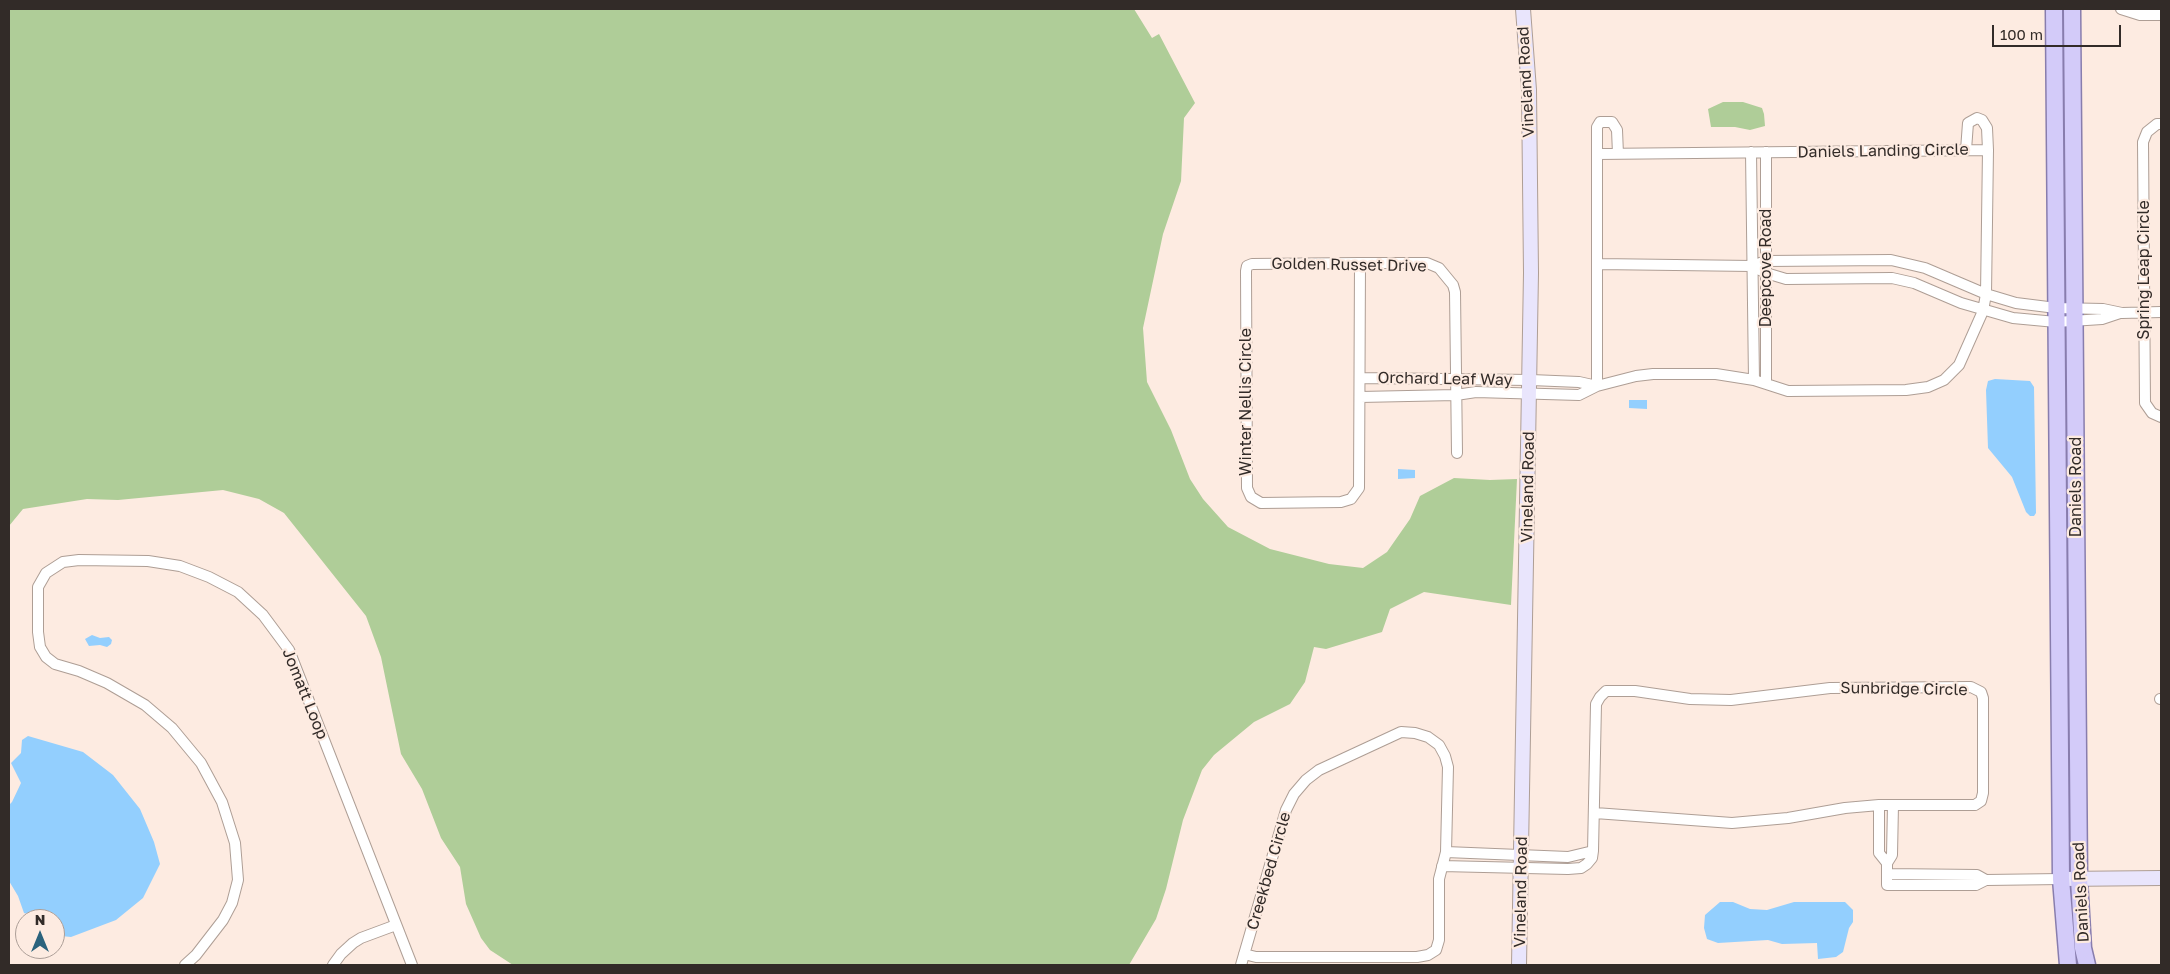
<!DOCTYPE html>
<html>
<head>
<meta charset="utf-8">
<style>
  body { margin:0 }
  #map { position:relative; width:2170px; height:974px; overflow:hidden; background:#fdebe1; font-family:"Golos Text",sans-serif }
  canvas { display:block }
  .frame { position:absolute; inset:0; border:10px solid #322b28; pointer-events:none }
  .north { position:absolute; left:15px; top:909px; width:50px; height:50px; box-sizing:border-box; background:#fdebe1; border:1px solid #ac9e97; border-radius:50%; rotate:0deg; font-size:14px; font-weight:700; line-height:20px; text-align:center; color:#322b28 }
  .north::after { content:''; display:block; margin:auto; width:18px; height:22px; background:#2b637d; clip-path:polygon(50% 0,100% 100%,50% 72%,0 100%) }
  .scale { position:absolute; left:1992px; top:25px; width:129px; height:22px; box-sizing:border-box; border:2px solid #322b28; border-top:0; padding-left:6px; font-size:15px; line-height:18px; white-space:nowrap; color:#322b28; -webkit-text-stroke:4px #fdebe1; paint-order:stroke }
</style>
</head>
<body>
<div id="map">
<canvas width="2170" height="974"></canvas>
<div class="frame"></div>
<div class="north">N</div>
<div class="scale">100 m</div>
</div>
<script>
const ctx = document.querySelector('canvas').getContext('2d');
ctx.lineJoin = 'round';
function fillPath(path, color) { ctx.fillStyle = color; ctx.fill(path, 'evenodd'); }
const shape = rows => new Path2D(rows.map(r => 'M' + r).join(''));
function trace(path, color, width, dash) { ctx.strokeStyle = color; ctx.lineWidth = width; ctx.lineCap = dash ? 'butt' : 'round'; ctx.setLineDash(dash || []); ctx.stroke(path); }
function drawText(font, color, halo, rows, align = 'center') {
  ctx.font = font + ' "Golos Text",sans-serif'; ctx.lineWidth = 4.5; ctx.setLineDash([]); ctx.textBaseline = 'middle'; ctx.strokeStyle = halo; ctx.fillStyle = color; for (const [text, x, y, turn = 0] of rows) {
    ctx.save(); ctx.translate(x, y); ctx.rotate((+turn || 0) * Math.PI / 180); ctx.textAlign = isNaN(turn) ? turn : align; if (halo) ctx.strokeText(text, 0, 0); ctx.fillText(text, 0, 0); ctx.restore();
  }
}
fillPath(shape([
  [9,9,1134,9,1152,38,1159,34,1195,103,1184,118,1181,181,1163,234,1143,328,1147,382,1171,430,1190,479,1203,499,1228,527,1270,549,1329,564,1363,568,1387,552,1410,519,1420,496,1454,478,1490,480,1517,479,1511,605,1424,592,1390,609,1382,632,1326,649,1314,647,1305,682,1290,704,1254,722,1214,755,1202,770,1183,820,1166,889,1156,919,1129,965,513,965,490,950,481,938,466,904,460,867,441,838,422,789,401,754,381,657,366,616,284,513,259,499,223,490,118,500,87,499,23,509,9,526],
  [1723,102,1743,102,1762,108,1764,114,1765,126,1750,130,1735,127,1711,127,1708,109]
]), '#afcd98');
fillPath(shape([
  [1995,379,2030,381,2034,387,2036,513,2034,516,2030,516,2026,512,2012,477,1988,448,1986,390,1988,381],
  [1629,400,1647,400,1647,409,1629,408],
  [1398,469,1415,470,1415,478,1398,479],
  [92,635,100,638,109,637,112,640,111,644,107,647,100,645,89,646,85,639],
  [28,736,83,752,113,775,140,809,154,842,160,864,143,898,116,920,71,937,61,936,55,928,55,919,45,919,24,913,18,896,9,881,9,805,12,802,21,783,11,763,21,753,22,740],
  [1720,902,1733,902,1750,909,1767,910,1794,902,1845,902,1853,910,1853,922,1849,928,1843,952,1836,957,1818,959,1817,943,1782,944,1768,940,1718,943,1707,939,1704,928,1705,915]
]), '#93cffe');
const street = shape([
  [2121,9,2140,15,2161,15],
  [2161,124,2157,124,2147,132,2143,142,2145,403,2152,413,2161,417],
  [1966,150,1968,123,1977,118,1982,120,1987,128,1988,150],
  [1751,152,1754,380],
  [1766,152,1766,384],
  [1597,154,1597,127,1600,122,1612,122,1617,130,1618,154],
  [1360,263,1359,488,1351,499,1341,502,1261,503,1251,497,1247,488,1246,271,1247,266,1252,264,1360,263,1427,263,1439,268,1453,285,1455,292,1457,453],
  [1598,264,1752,266,1766,261,1891,260,1925,268,1986,294,2016,303,2056,308,2103,309,2122,313,2161,312],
  [1752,266,1766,273,1786,279,1892,278,1914,283,1961,303,2013,318,2056,322,2102,319,2120,313],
  [1360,378,1531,380,1579,382,1597,386],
  [1360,397,1456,395,1476,392,1579,395,1597,386,1636,376,1653,374,1716,374,1754,380,1788,391,1906,390,1928,387,1944,380,1959,365,1983,311,1986,294,1988,150,1597,154,1597,386],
  [2160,699,2161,699],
  [1879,805,1879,853,1887,863],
  [1893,805,1892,855,1887,863,1887,885,1976,885,1986,880],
  [1446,852,1568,857,1593,851],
  [1442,866,1568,869,1581,868,1587,864,1592,858,1593,851,1596,704,1600,697,1606,691,1635,691,1690,699,1731,700,1830,688,1971,687,1981,692,1983,698,1983,793,1981,801,1975,805,1879,805,1845,808,1788,818,1732,823,1595,813],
  [1887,874,1977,875,1986,880,2061,879],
  [185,965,196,955,223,920,232,903,238,880,235,843,222,802,201,763,172,728,145,705,107,683,79,671,55,664,46,657,40,647,38,632,38,587,46,573,63,562,79,560,148,561,180,566,209,577,238,592,263,615,289,650,412,965],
  [333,965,341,954,353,943,361,938,396,925],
  [1241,965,1286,810,1294,794,1306,780,1319,770,1401,732,1415,733,1428,737,1439,745,1445,756,1448,767,1446,852,1439,879,1439,940,1436,950,1428,955,1417,957,1256,957,1244,954]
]);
const secondary = shape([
  [2061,879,2161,878],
  [1519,965,1531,273,1529,90,1523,9]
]);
const primary = shape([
  [2054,9,2061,879,2068,965],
  [2072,9,2079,879,2083,948,2087,965]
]);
trace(street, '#ae9e95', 12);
trace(secondary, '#ae9e95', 16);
trace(primary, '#887dad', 19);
trace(street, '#fff', 10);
trace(secondary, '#e9e5fc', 14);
trace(primary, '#d3cbf9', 16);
drawText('16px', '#322b28', '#fdebe1', [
  ["Vineland Road",1526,82,-93],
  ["Daniels Landing Circle",1883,151,-1],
  ["Golden Russet Drive",1349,265,1],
  ["Deepcove Road",1766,268,-90],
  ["Spring Leap Circle",2144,270,-90],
  ["Orchard Leaf Way",1445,379,1],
  ["Winter Nellis Circle",1246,402,-90],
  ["Vineland Road",1528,487,-89],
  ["Daniels Road",2076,487,-90],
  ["Sunbridge Circle",1904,689,1],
  ["Jomatt Loop",305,694,68],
  ["Creekbed Circle",1269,871,-74],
  ["Vineland Road",1521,892,-89],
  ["Daniels Road",2081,892,-93]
]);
</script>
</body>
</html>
